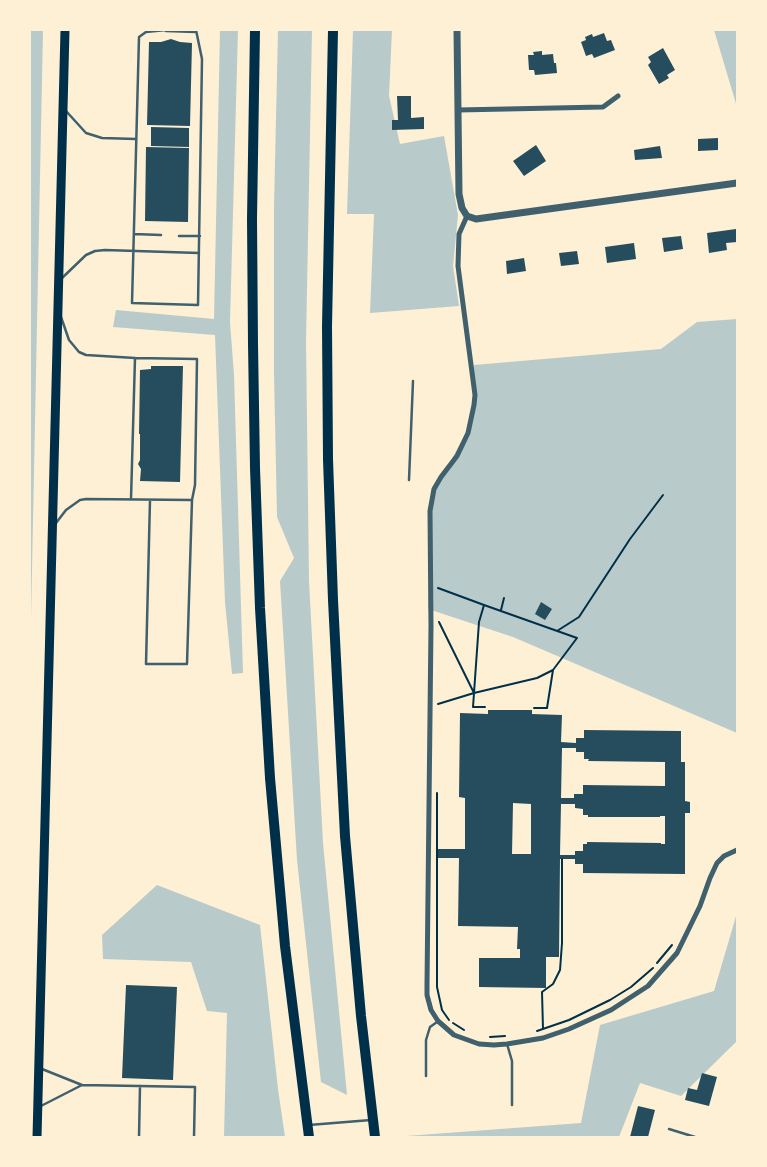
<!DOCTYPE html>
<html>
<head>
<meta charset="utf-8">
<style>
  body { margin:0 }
  #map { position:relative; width:767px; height:1167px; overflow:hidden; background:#fdf0d5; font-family:Ubuntu,sans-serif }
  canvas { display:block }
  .frame { position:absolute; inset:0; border:31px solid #fdf0d5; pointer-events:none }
</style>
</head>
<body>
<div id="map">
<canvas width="767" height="1167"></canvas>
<div class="frame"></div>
</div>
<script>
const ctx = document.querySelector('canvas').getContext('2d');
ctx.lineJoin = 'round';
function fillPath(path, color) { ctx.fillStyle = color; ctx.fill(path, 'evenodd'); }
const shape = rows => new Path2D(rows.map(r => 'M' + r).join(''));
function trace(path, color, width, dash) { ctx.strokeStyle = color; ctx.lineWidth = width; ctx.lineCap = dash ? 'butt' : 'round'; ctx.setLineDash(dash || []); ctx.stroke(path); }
fillPath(shape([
  [30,30,43,30,30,667],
  [220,30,238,30,230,322,234,375,243,673,232,674,225,602,215,335,113,327,116,310,214,319],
  [278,30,312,30,306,341,309,581,323,843,347,1095,321,1082,297,860,280,581,294,558,277,517,274,373,274,207],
  [353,30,392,30,389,96,400,144,444,136,458,215,453,266,459,306,370,313,374,214,347,214],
  [714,30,737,30,737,107],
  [737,319,737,733,513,637,428,609,431,497,473,420,474,365,661,349,697,322],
  [157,885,260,925,278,1089,285,1137,224,1137,227,1013,207,1011,191,962,103,959,102,935],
  [737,913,737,1041,681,1096,640,1083,619,1137,393,1137,581,1123,600,1025,714,991]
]), '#b9caca');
fillPath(shape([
  [604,33,607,41,611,40,615,50,594,58,592,54,586,56,581,42,586,40,585,37,592,34,593,37],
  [171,39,180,42,192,43,190,126,147,125,149,42,161,42],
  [663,48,675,70,667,75,669,78,659,84,648,65,651,62,648,57],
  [542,51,542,55,553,54,554,63,556,63,557,73,535,75,534,70,529,70,528,55,534,55,533,52],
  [397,96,411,96,411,118,424,117,424,129,392,130,392,120,398,120],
  [151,127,189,128,189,147,151,146],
  [718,138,718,150,698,151,698,139],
  [536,145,546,161,524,176,513,161],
  [660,146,662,158,635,160,634,150],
  [146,147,189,148,188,222,145,221],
  [736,229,737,242,726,243,727,250,709,253,707,233],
  [681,236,683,249,664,252,662,238],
  [634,243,636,259,607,263,605,247],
  [577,251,579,264,561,266,559,253],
  [524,258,526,271,507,274,506,261],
  [151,366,183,366,180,482,140,481,141,469,138,464,140,460,140,434,139,434,140,370,151,369],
  [541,602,552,609,545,620,535,614],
  [488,710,532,710,532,714,562,715,561,742,576,743,576,738,584,738,584,730,681,731,681,762,685,762,685,801,690,802,690,813,685,813,685,874,583,873,583,864,575,864,575,859,560,859,559,957,546,957,546,988,479,987,479,958,520,958,520,949,517,949,518,927,458,926,459,858,437,858,437,849,465,849,465,798,459,797,460,713,488,714],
  [562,748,576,748,576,752,584,752,584,759,589,759,588,761,665,762,665,786,583,785,583,794,574,794,574,798,561,798],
  [513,803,531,804,531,854,512,854],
  [561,804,575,804,575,808,583,809,583,815,588,815,588,817,660,817,660,816,665,816,665,844,661,844,661,843,587,842,587,844,583,844,583,851,575,851,575,855,560,855],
  [126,985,177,987,173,1080,122,1078],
  [702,1073,717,1077,709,1106,685,1100,688,1088,697,1090],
  [638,1106,655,1110,648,1137,630,1137]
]), '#264d5e');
trace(shape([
  [438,588,484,605,577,638,553,670,537,678,474,693,479,622,484,605],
  [501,610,504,598],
  [439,622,474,693,473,707,485,707],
  [557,631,579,617,630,539,663,495],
  [438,704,474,693],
  [534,708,547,708,553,670],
  [437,793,437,987,442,1010,449,1020],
  [657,963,672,945],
  [453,1023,464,1030],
  [543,1029,542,992,553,984,560,970,562,943,562,859],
  [537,1031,569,1020,610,1000,631,987,653,968],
  [490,1037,505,1036]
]), '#003049', 2);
trace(shape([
  [166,30,146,32,139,37,132,303,198,305,202,59,196,30],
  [166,31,196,32],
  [66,111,86,133,102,138,136,139],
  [134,234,161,235],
  [179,236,200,236],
  [61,279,86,255,95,251,105,250,199,253],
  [61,317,69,340,79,352,86,355,135,358],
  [409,480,413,381],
  [150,500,146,664,187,664,192,500],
  [56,523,66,510,80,500,86,499,192,500,195,485,197,359,135,358,131,499],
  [507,1044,512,1061,512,1105],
  [42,1069,82,1085,195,1087,194,1137],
  [426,1076,426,1040,430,1027,437,1022],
  [39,1107,82,1085],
  [309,1125,371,1120],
  [669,1129,695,1137],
  [139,1137,140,1086]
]), '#3f606c', 2.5);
trace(shape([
  [458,110,603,107,618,96],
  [467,216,459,234,458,266,475,395,474,405,468,433,457,456,441,477,434,489,430,511,431,626,427,984,427,995,431,1010,438,1021,454,1035,479,1044,494,1045,507,1044,543,1038,569,1029,611,1010,648,986,677,953,700,906,710,878,717,863,724,856,737,850]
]), '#3f606c', 5);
trace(shape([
  [457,30,459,194,462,208,467,216,476,219,737,183]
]), '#3f606c', 7);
trace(shape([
  [37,1137,65,30]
]), '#003049', 9);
trace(shape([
  [255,30,252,219,253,344,255,468,260,608,270,778,285,946,309,1137],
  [333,30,327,326,328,459,333,600,345,836,361,1016,375,1137]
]), '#003049', 10);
</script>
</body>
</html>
